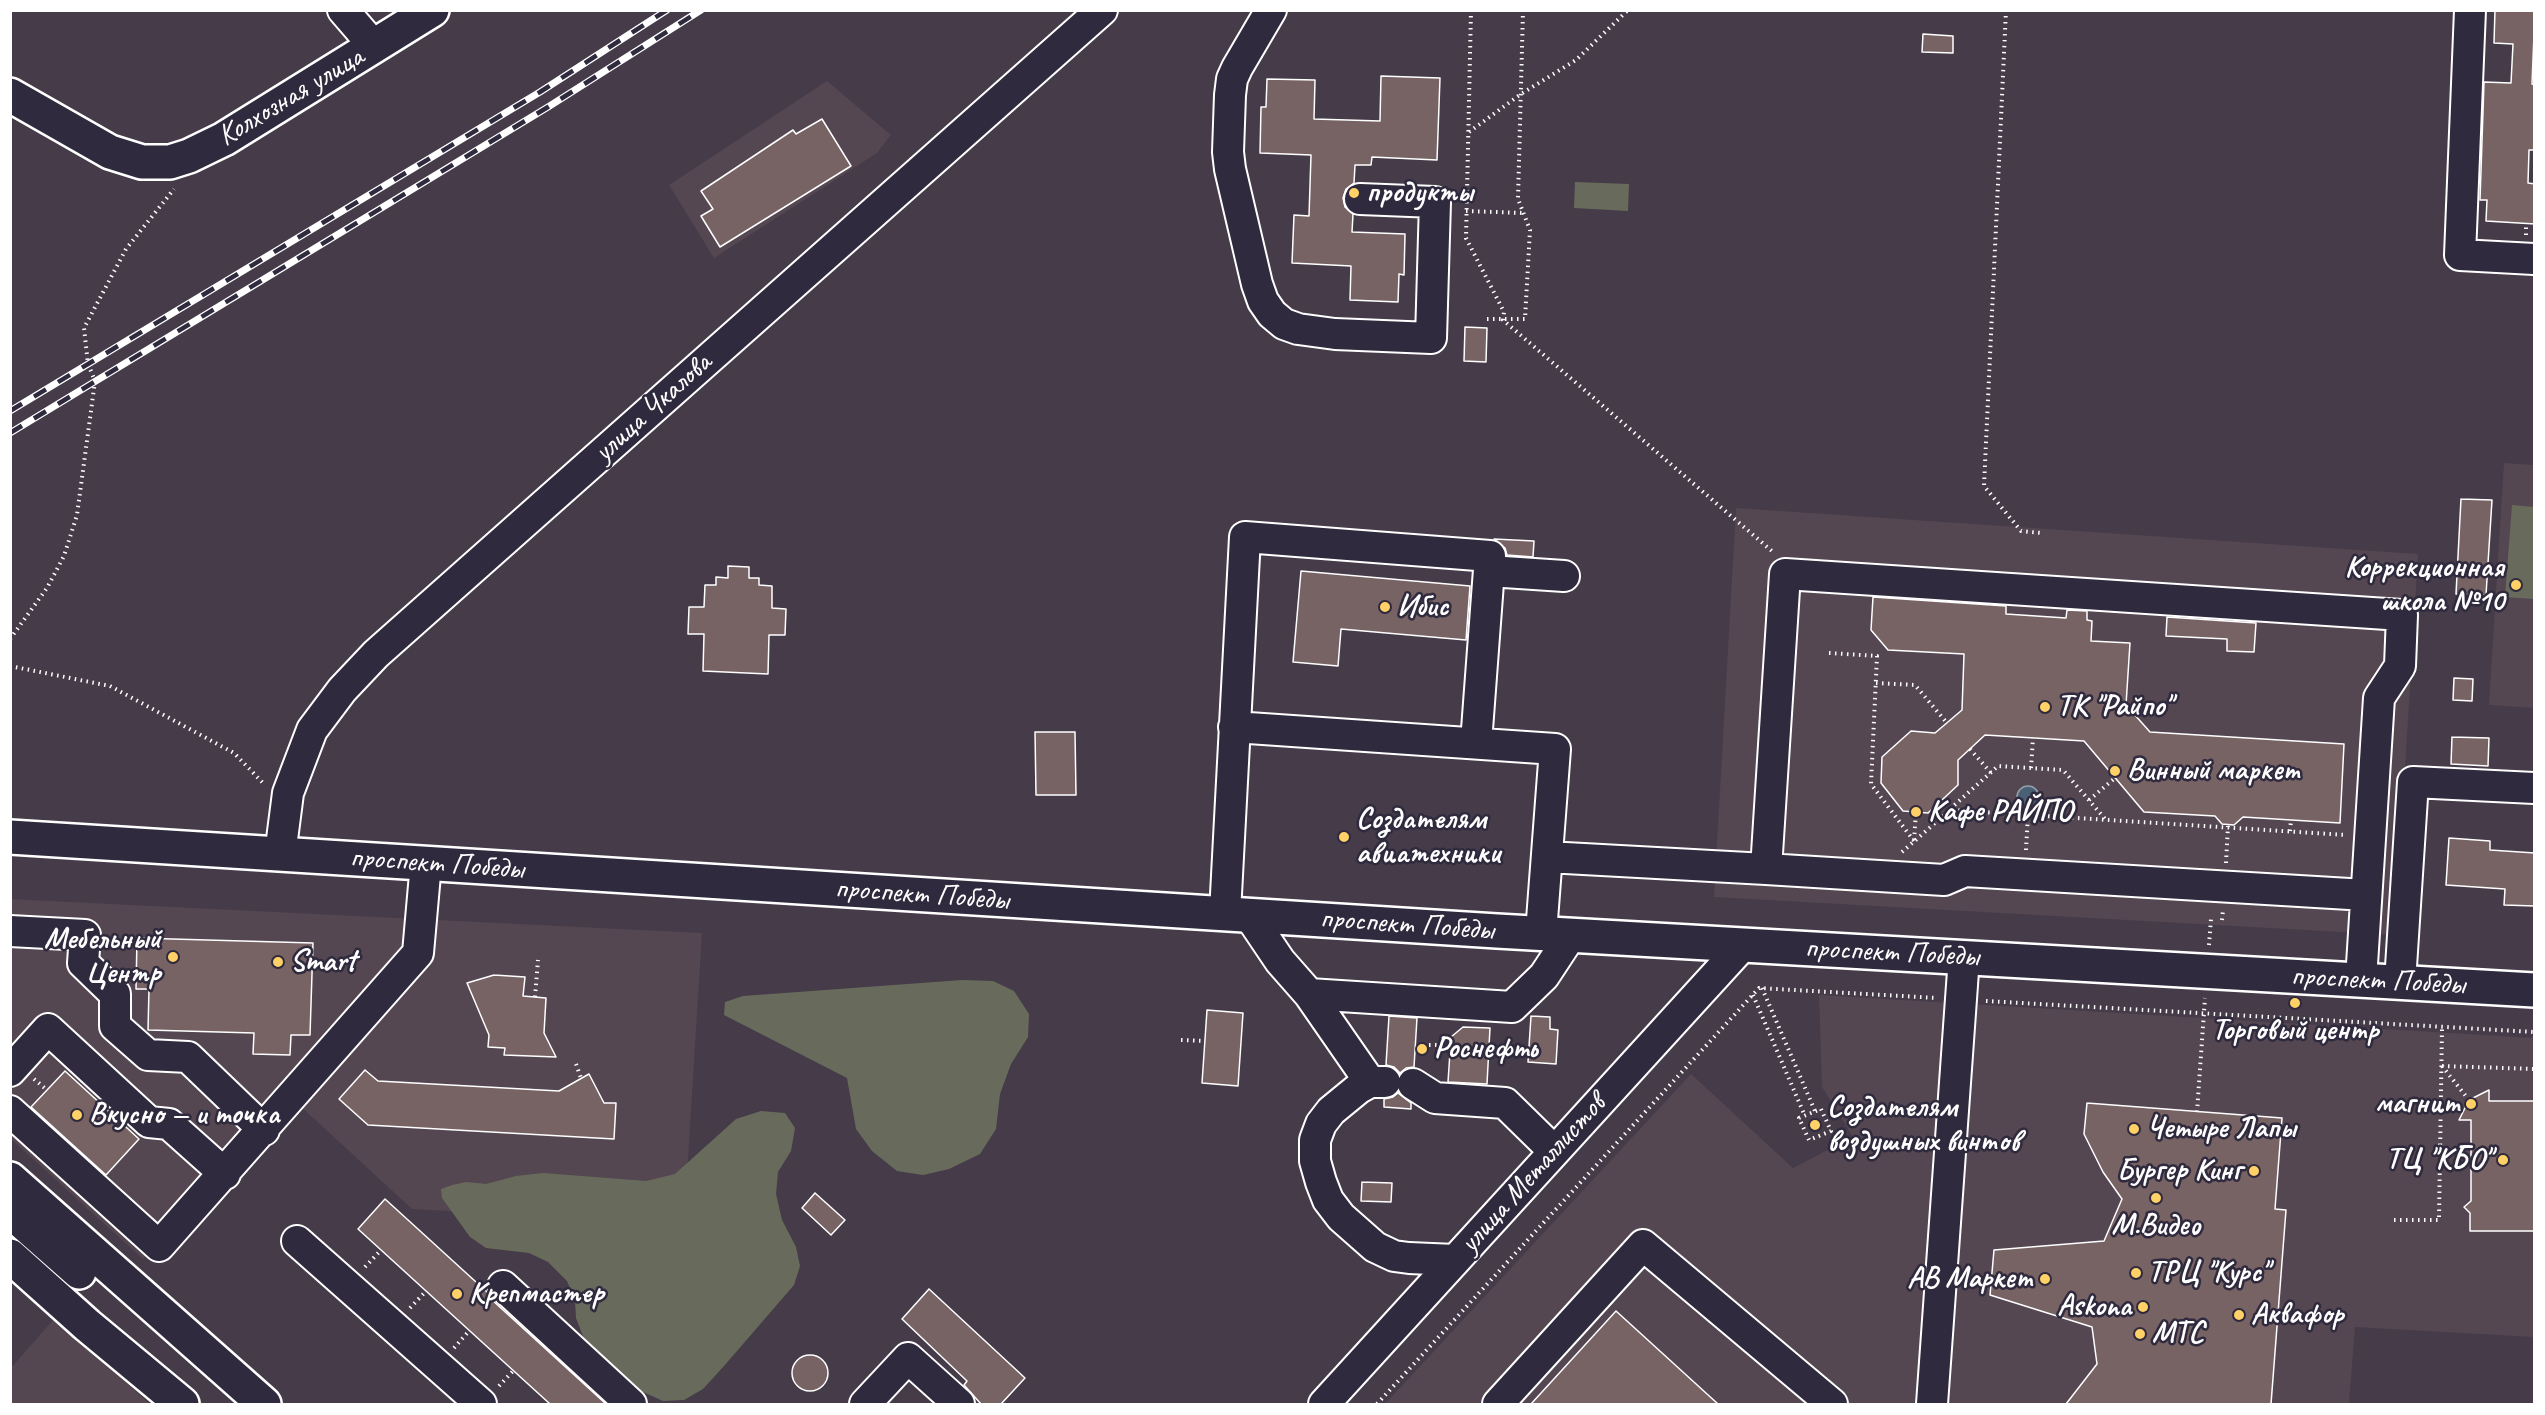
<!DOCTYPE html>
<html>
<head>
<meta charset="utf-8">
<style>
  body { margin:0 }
  #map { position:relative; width:2545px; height:1415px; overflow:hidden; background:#453b49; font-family:Caveat,sans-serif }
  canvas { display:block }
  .frame { position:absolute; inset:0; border:12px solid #fff; pointer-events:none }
</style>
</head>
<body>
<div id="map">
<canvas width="2545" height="1415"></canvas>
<div class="frame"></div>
</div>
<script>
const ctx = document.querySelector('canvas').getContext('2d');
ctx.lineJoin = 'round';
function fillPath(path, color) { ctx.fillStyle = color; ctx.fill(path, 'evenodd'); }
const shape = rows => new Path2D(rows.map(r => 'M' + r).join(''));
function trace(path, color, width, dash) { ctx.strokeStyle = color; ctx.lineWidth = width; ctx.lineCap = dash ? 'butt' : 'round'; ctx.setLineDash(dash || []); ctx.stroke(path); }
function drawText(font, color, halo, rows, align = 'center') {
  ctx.font = font + ' Caveat,sans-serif'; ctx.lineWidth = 5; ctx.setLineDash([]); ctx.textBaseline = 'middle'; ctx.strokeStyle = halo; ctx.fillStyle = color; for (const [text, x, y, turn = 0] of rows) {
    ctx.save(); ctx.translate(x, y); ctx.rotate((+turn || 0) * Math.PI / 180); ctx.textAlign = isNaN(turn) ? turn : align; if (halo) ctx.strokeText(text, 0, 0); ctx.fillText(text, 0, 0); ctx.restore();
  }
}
fillPath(shape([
  [827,81,891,135,877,153,714,258,669,185],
  [2504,463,2534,465,2534,708,2489,705],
  [1736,508,2418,554,2395,935,1714,897],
  [10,899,702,933,684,1224,412,1209,286,1093,143,1259,11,1139],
  [1819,995,2534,1038,2534,1337,2355,1327,2349,1404,1385,1404,1691,1074,1793,1168,1853,1137,1822,1087],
  [54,1319,150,1404,11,1404,11,1368]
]), '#544751');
fillPath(shape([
  [1575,182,1629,184,1628,211,1574,208],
  [2512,505,2534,507,2534,599,2505,597],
  [962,980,993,981,1014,991,1029,1014,1028,1037,1011,1064,1000,1094,996,1129,980,1154,949,1169,923,1175,897,1171,872,1151,856,1129,847,1078,724,1015,725,1002,743,996],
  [761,1111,785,1113,795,1128,791,1151,778,1172,776,1194,782,1220,796,1247,800,1266,794,1285,724,1366,703,1389,684,1400,663,1401,643,1392,584,1339,576,1318,575,1300,567,1281,548,1262,529,1253,486,1248,470,1237,442,1198,441,1189,452,1185,466,1182,486,1184,516,1176,543,1173,646,1181,675,1174,736,1119]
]), '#686b5c');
const water = shape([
  '2017 797a11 11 0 1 1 22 0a11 11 0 1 1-22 0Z'
]);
fillPath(water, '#4a6075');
trace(water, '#92a0ac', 1.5);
const building = shape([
  [2495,10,2535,10,2532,84,2535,85,2535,150,2529,150,2528,183,2535,184,2535,224,2486,221,2487,200,2480,200,2484,82,2511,83,2513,44,2494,43,2495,10],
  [1923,34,1953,36,1953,53,1922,52,1923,34],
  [1381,76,1440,78,1437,160,1372,157,1371,165,1355,165,1354,183,1346,189,1343,198,1345,207,1353,214,1352,232,1405,234,1404,275,1399,274,1398,302,1350,300,1351,266,1292,263,1294,215,1309,216,1311,155,1260,153,1261,107,1266,107,1267,79,1315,80,1314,119,1380,121,1381,76],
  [822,119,851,166,720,247,701,216,713,209,701,191,793,130,796,134,822,119],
  [1465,327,1487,328,1486,362,1464,361,1465,327],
  [2461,499,2492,500,2486,595,2456,594,2461,499],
  [1494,539,1534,541,1533,557,1507,555,1505,548,1494,539],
  [728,566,749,567,749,578,759,578,759,585,772,586,772,608,786,609,785,635,769,635,768,674,703,671,704,634,688,634,689,607,704,607,705,585,716,585,716,577,728,578,728,566],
  [1301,571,1470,586,1466,640,1341,629,1338,666,1293,662,1301,571],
  [1873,597,2006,606,2006,614,2066,618,2067,610,2087,611,2087,620,2092,621,2091,641,2130,643,2126,705,2150,732,2344,744,2340,823,2243,817,2234,825,2222,824,2215,816,2144,812,2084,741,1985,735,1958,760,1958,785,1928,813,1903,811,1881,783,1882,757,1911,731,1935,733,1962,710,1964,654,1888,650,1871,630,1873,597],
  [2167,617,2256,623,2254,652,2227,651,2227,639,2166,636,2167,617],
  [2454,678,2473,679,2472,701,2453,700,2454,678],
  [1035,732,1075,732,1076,795,1036,795,1035,732],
  [2452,737,2489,738,2488,766,2451,764,2452,737],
  [2449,838,2490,841,2490,850,2535,853,2535,906,2504,905,2505,889,2446,885,2449,838],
  [137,938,313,943,310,1035,291,1035,290,1055,253,1054,254,1033,148,1030,149,989,136,989,137,938],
  [494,975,525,977,523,996,546,998,544,1033,556,1057,504,1055,505,1048,488,1047,489,1035,467,983,494,975],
  [1207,1010,1243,1013,1238,1086,1202,1083,1207,1010],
  [1389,1016,1417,1018,1414,1067,1406,1068,1400,1073,1394,1067,1386,1065,1389,1016],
  [1531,1016,1550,1017,1550,1029,1558,1030,1556,1064,1528,1062,1531,1016],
  [1463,1027,1490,1028,1487,1084,1448,1082,1451,1037,1463,1027],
  [365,1070,378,1081,559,1091,589,1074,604,1103,616,1103,614,1139,368,1125,339,1099,365,1070],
  [65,1071,139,1139,106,1175,31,1107,65,1071],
  [2489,1090,2489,1101,2535,1101,2535,1231,2470,1231,2470,1213,2464,1207,2471,1201,2471,1120,2459,1120,2469,1100,2489,1090],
  [1398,1093,1411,1103,1411,1109,1384,1107,1384,1099,1393,1097,1398,1093],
  [2087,1103,2282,1118,2275,1209,2286,1210,2271,1404,2066,1404,2097,1364,2092,1327,1990,1295,1994,1250,2104,1241,2122,1199,2103,1172,2084,1134,2087,1103],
  [1362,1182,1392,1183,1391,1202,1361,1201,1362,1182],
  [815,1193,845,1220,831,1235,802,1208,815,1193],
  [385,1199,487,1292,491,1299,606,1404,550,1404,358,1229,385,1199],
  [929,1289,1025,1378,1001,1404,981,1404,964,1385,967,1381,902,1319,929,1289],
  [1616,1311,1718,1404,1531,1404,1616,1311],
  '792 1373a18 18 0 1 1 36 0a18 18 0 1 1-36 0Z'
]);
fillPath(building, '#776264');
trace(building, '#fff', 1.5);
const minor = shape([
  [343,10,374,46],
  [1271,10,1237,68,1232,79,1230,95,1228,152,1230,169,1257,284,1263,301,1272,314,1284,324,1298,329,1335,334,1431,338,1435,202,1360,199],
  [2470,10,2460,255,2534,259],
  [1489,571,1564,576],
  [1234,727,1555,749,1541,933],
  [280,855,288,793,312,730,342,690,376,654,1102,10],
  [1547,857,1766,869,1785,574,2402,615,2400,666,2379,698,2361,980],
  [1766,869,1944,880,1965,871,2366,895],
  [1225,913,1245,537,1490,556,1476,743],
  [1249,915,1280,961,1309,994,1512,1007,1544,976,1571,935],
  [10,931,85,935,83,963,115,994,115,1026,148,1055,188,1057,264,1130],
  [2400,982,2413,782,2534,788],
  [1309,994,1370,1082],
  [10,1071,48,1029,149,1122,169,1124,225,1174],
  [1385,1082,1370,1082,1359,1088,1331,1111,1321,1124,1315,1140,1315,1161,1321,1182,1328,1200,1341,1217,1375,1247,1394,1256,1409,1258,1455,1260],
  [1413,1084,1435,1098,1505,1103,1554,1151],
  [10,1111,159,1246,418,953,426,863],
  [297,1241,481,1404],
  [503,1286,631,1404],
  [865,1404,908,1358,959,1404],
  [1324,1404,1744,944],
  [1498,1404,1643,1245,1832,1404],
  [1932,1404,1964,957]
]);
const major = shape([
  [10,95,110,152,142,162,170,162,189,156,224,139,432,10],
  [10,837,1497,931,2534,990],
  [10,1179,264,1404],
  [10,1211,79,1272],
  [10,1256,87,1325,182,1404]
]);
trace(minor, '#fff', 34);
trace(major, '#fff', 38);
trace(shape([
  [1471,10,1466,238,1504,312,1503,320,1773,552],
  [2006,10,1984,486,2021,531,2041,533],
  [1469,132,1521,94,1576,60,1628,10],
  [1466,211,1524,213],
  [2526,235,2526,224],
  [1487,319,1525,319,1530,230,1518,199,1523,10],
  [10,639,47,588,64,556,77,515,95,381,88,364,84,328,126,249,174,189],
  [1829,653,1877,656,1871,784,1914,841],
  [10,666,110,686,234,753,264,784],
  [1876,683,1915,685,1947,723],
  [1970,749,1991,773],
  [2031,768,2033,738],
  [2089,800,2115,778],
  [1950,809,1998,766,2063,770,2106,820],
  [2290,831,2291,820],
  [1914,840,1916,812],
  [2026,850,2028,815],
  [1902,852,1950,810,2346,835],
  [2226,863,2228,826],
  [2222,920,2223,910],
  [2209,945,2211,919],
  [1762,988,1815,1111],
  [1753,995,1805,1116],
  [535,997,538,960],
  [1986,1001,2534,1032],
  [1181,1040,1205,1041],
  [1429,1045,1451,1045],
  [576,1064,581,1078],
  [2442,1066,2534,1069],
  [2442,1066,2469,1100],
  [34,1079,47,1090],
  [1821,1109,1831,1131,1809,1140,1799,1118,1821,1109],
  [2197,1112,2205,998],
  [2394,1220,2439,1220,2442,1027],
  [365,1267,381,1250],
  [410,1308,426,1291],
  [454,1348,469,1331],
  [499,1386,513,1371],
  [1377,1404,1759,988,1937,998]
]), '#fff', 4, [1.5, 4.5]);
trace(minor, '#2f2a3d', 30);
trace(major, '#2f2a3d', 33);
const rail = shape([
  [10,411,540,92,667,10],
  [10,433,548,107,701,10]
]);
trace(rail, '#fff', 7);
trace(rail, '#2f2a3d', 4.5, [14]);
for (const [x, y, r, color] of [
  [1354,193,6,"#ffd166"],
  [2516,585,6,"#ffd166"],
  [1385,607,6,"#ffd166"],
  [2045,707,6,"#ffd166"],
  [2115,771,6,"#ffd166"],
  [1916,812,6,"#ffd166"],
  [1344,837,6,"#ffd166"],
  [173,957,6,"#ffd166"],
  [278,962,6,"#ffd166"],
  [2295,1003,6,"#ffd166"],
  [1422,1049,6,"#ffd166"],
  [2471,1104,6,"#ffd166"],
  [77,1115,6,"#ffd166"],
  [1815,1125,6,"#ffd166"],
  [2134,1129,6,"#ffd166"],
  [2503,1160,6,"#ffd166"],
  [2254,1171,6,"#ffd166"],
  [2156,1198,6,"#ffd166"],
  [2136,1273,6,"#ffd166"],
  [2045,1279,6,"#ffd166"],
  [457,1294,6,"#ffd166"],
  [2143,1307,6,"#ffd166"],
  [2239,1315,6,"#ffd166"],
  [2140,1334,6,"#ffd166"]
]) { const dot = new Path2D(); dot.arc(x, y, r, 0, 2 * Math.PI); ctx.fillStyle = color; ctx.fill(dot); trace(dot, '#2f2a3d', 2); }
drawText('30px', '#fff', '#2f2a3d', [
  ["Колхозная улица",291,97,-31],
  ["улица Чкалова",653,408,-42],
  ["проспект Победы",437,864,4],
  ["проспект Победы",922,895,4],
  ["проспект Победы",1407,925,4],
  ["проспект Победы",1892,953,3],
  ["проспект Победы",2378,981,3],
  ["улица Металлистов",1533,1174,-48]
]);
drawText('bold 30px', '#fff', '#2f2a3d', [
  ["продукты",1366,193],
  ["Коррекционная",2504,568,"right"],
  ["школа №10",2504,602,"right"],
  ["Ибис",1397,607],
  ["ТК \"Райпо\"",2057,707],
  ["Винный маркет",2127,771],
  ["Кафе РАЙПО",1928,812],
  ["Создателям",1356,820],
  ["авиатехники",1356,854],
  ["Мебельный",161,940,"right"],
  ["Центр",161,974,"right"],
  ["Smart",290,962],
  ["Торговый центр",2295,1031,"center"],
  ["Роснефть",1434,1049],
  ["магнит",2459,1104,"right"],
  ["Создателям",1827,1108],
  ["воздушных винтов",1827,1142],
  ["Вкусно — и точка",89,1115],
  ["Четыре Лапы",2146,1129],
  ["ТЦ \"КБО\"",2491,1160,"right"],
  ["Бургер Кинг",2242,1171,"right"],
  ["М.Видео",2156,1226,"center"],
  ["ТРЦ \"Курс\"",2148,1273],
  ["АВ Маркет",2033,1279,"right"],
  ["Крепмастер",469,1294],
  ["Askona",2131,1307,"right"],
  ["Аквафор",2251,1315],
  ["МТС",2152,1334]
], 'left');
</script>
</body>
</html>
